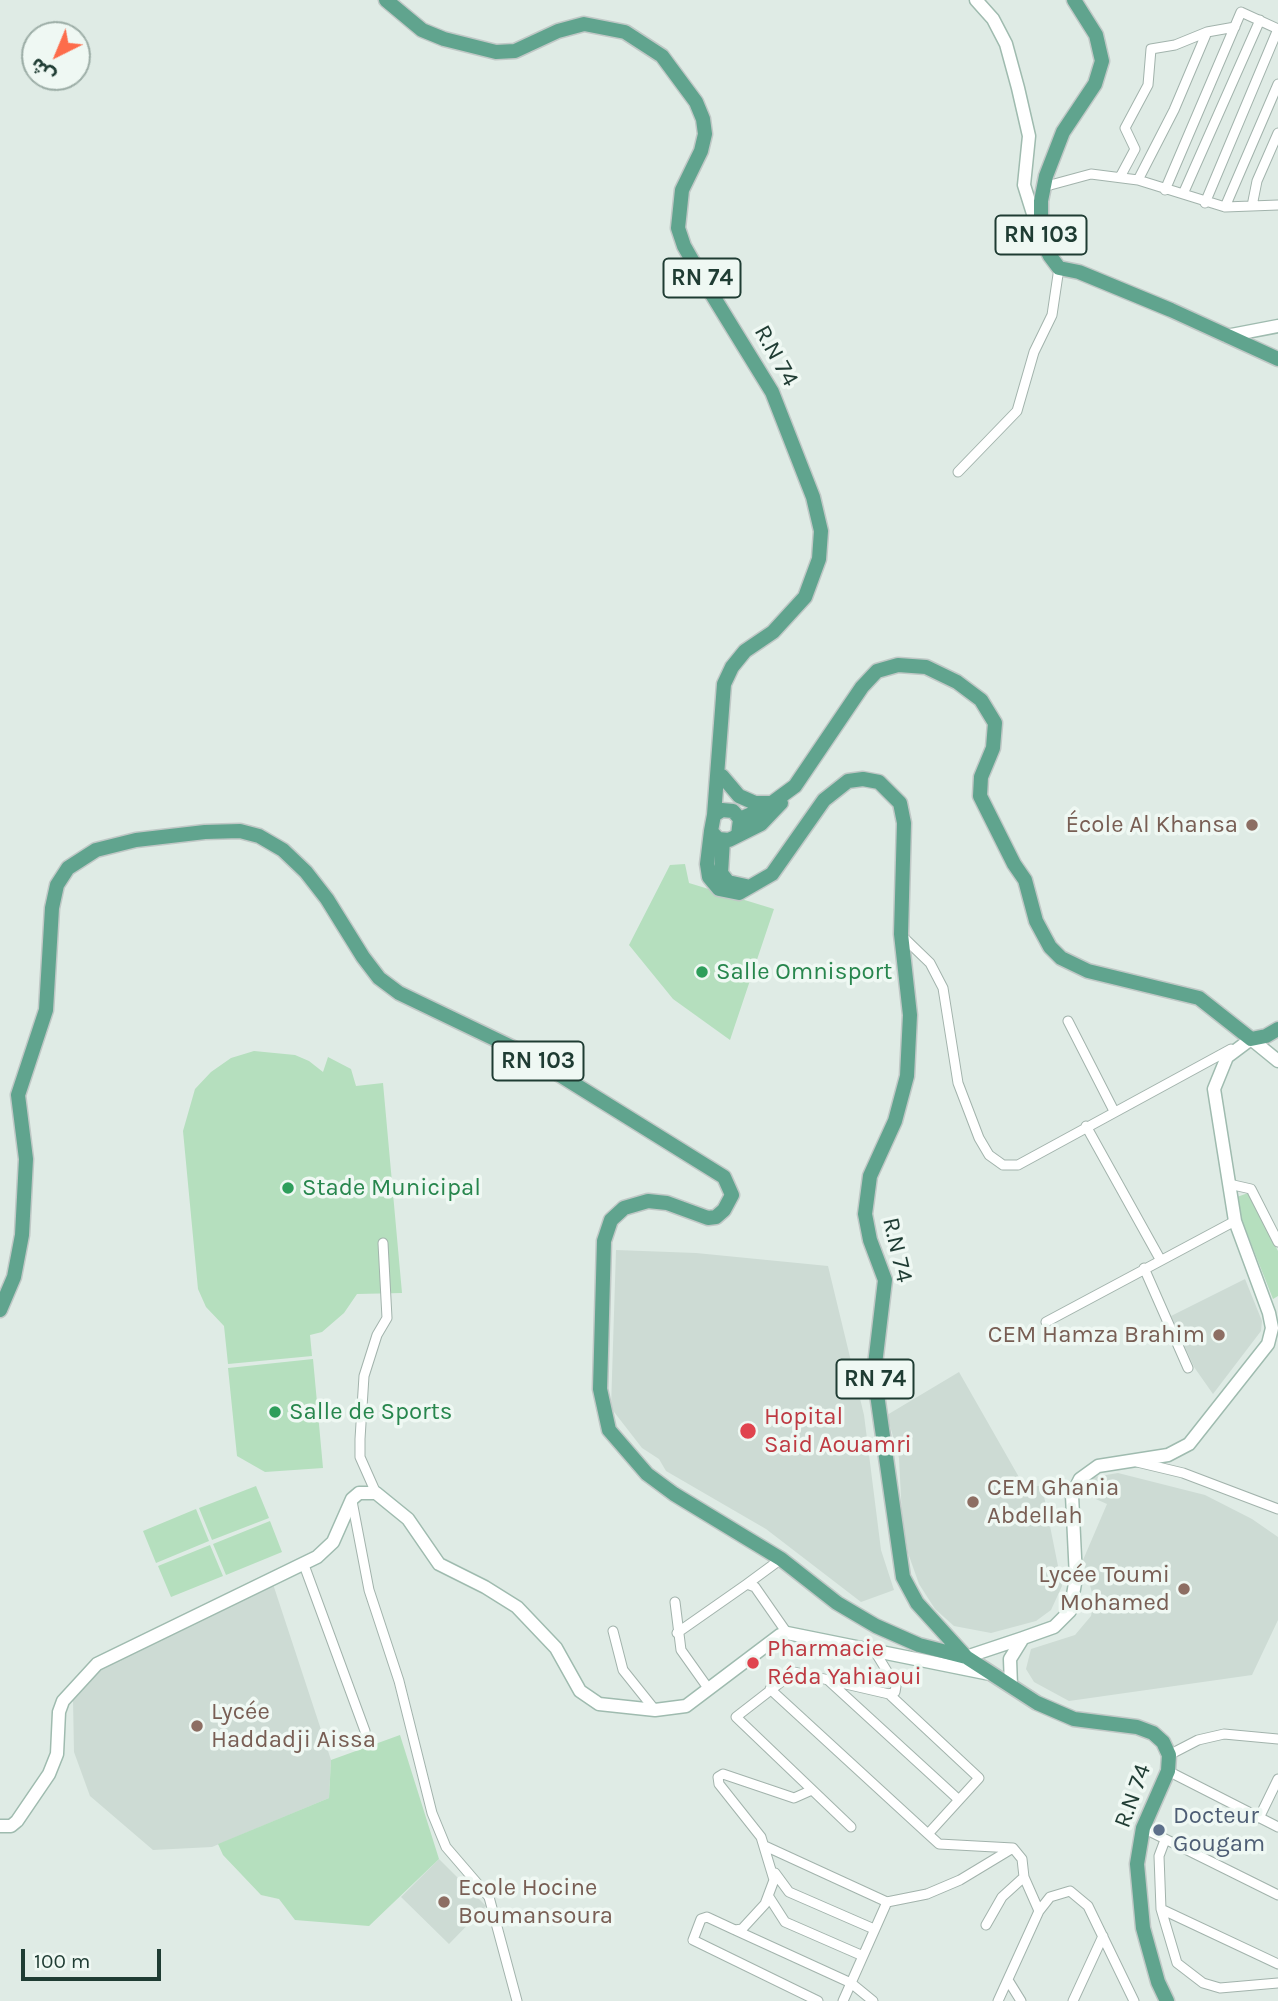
<!DOCTYPE html>
<html>
<head>
<meta charset="utf-8">
<style>
  body { margin:0 }
  #map { position:relative; width:1278px; height:2001px; overflow:hidden; background:#dfebe5; font-family:Karla,"Noto Sans Arabic",sans-serif }
  canvas { display:block }
  .north { position:absolute; left:21px; top:21px; width:70px; height:70px; box-sizing:border-box; background:#eff8f3; border:2px solid #9cada6; border-radius:50%; rotate:223deg; font-size:19px; font-weight:700; line-height:28px; text-align:center; color:#1f3c33 }
  .north::after { content:''; display:block; margin:auto; width:24px; height:32px; background:#fd6c4b; clip-path:polygon(50% 0,100% 100%,50% 72%,0 100%) }
  .scale { position:absolute; left:21px; top:1949px; width:140px; height:32px; box-sizing:border-box; border:4px solid #1f3c33; border-top:0; padding-left:9px; font-size:21px; line-height:24px; white-space:nowrap; color:#1f3c33; -webkit-text-stroke:5px #eff8f3; paint-order:stroke }
</style>
</head>
<body>
<div id="map">
<canvas width="1278" height="2001"></canvas>
<div class="north">ش</div>
<div class="scale">100 m</div>
</div>
<script>
const ctx = document.querySelector('canvas').getContext('2d');
ctx.lineJoin = 'round';
function fillPath(path, color) { ctx.fillStyle = color; ctx.fill(path, 'evenodd'); }
const shape = rows => new Path2D(rows.map(r => 'M' + r).join(''));
function trace(path, color, width, dash) { ctx.strokeStyle = color; ctx.lineWidth = width; ctx.lineCap = dash ? 'butt' : 'round'; ctx.setLineDash(dash || []); ctx.stroke(path); }
function drawText(font, color, halo, rows, align = 'center') {
  ctx.font = font + ' Karla,sans-serif'; ctx.lineWidth = 7; ctx.setLineDash([]); ctx.textBaseline = 'middle'; ctx.strokeStyle = halo; ctx.fillStyle = color; for (const [text, x, y, turn = 0] of rows) {
    ctx.save(); ctx.translate(x, y); ctx.rotate((+turn || 0) * Math.PI / 180); ctx.textAlign = isNaN(turn) ? turn : align; if (halo) ctx.strokeText(text, 0, 0); ctx.fillText(text, 0, 0); ctx.restore();
  }
}
fillPath(shape([
  [616,1250,696,1253,828,1266,864,1415,881,1550,894,1590,861,1602,766,1529,666,1471,659,1459,642,1448,611,1408],
  [1245,1279,1262,1321,1261,1331,1213,1394,1194,1367,1171,1316],
  [959,1372,1024,1486,1042,1486,1062,1586,1051,1610,1036,1621,991,1633,954,1626,935,1609,919,1584,908,1553,902,1517,899,1458,887,1415],
  [1118,1473,1205,1495,1252,1519,1278,1537,1278,1620,1252,1675,1069,1701,1034,1682,1026,1669,1031,1649,1075,1635,1091,1616,1094,1600,1083,1560,1107,1504,1080,1492,1094,1477],
  [273,1584,331,1760,329,1798,212,1847,153,1850,90,1796,74,1752,73,1699,92,1674],
  [439,1859,486,1906,449,1944,401,1897]
]), '#cddbd4');
fillPath(shape([
  [685,864,689,883,774,909,730,1040,673,999,629,945,670,865],
  [254,1051,295,1055,309,1061,323,1072,328,1057,351,1069,356,1086,383,1083,402,1293,357,1294,344,1313,322,1332,310,1335,312,1356,228,1364,224,1326,206,1307,198,1289,183,1131,195,1089,211,1072,231,1058],
  [1248,1193,1278,1251,1278,1296,1273,1299,1241,1218,1237,1197],
  [313,1359,323,1468,265,1472,237,1456,228,1368],
  [256,1486,269,1518,212,1540,199,1508],
  [196,1509,209,1541,156,1563,143,1531],
  [270,1521,282,1552,226,1575,213,1544],
  [210,1545,223,1576,171,1597,158,1566],
  [400,1735,439,1859,369,1926,295,1920,279,1899,261,1895,223,1855,218,1844,329,1798,331,1760]
]), '#b5dfbe');
const street = shape([
  [1120,177,1135,149,1125,128,1148,85,1151,49,1175,45,1207,32,1235,27],
  [1138,180,1174,110,1207,32],
  [1043,187,1091,174,1138,180,1225,207,1278,205],
  [1165,190,1241,12,1278,29],
  [1183,194,1260,20],
  [1205,203,1278,29],
  [1252,206,1257,181,1278,133],
  [1225,207,1278,84],
  [958,472,1017,411,1034,352,1052,315,1059,268],
  [901,935,930,963,943,988,958,1083,979,1138,989,1155,1003,1165,1018,1165,1231,1049],
  [1068,1021,1114,1111],
  [1086,1126,1160,1259],
  [1229,1184,1251,1189,1278,1242],
  [1144,1268,1188,1368],
  [1046,1322,1235,1221],
  [1137,1462,1183,1473,1278,1509],
  [376,1493,360,1457,360,1439,364,1376,377,1335,387,1318,383,1243],
  [352,1501,369,1590,399,1681,432,1813,446,1847,489,1897,517,2001],
  [304,1565,365,1731],
  [747,1584,781,1559],
  [675,1602,681,1650,708,1688],
  [613,1631,623,1670,655,1710],
  [677,1633,747,1584,755,1587,787,1633],
  [829,1681,959,1800],
  [770,1689,928,1834,979,1778,889,1694],
  [1169,1755,1198,1740,1224,1734,1278,1739],
  [1168,1771,1278,1827],
  [812,1790,794,1798,723,1774,718,1777,719,1784,761,1837,774,1880,765,1904,742,1929,735,1930,707,1917,701,1919,693,1940,818,2001],
  [1259,1818,1278,1779],
  [851,1827,736,1717,794,1672,889,1694,895,1692,896,1686,874,1650],
  [1143,1828,1278,1895],
  [928,1834,939,1844,1013,1848,1022,1859,1024,1877],
  [1165,1840,1159,1856,1161,1909,1177,1963,1203,1983,1220,1988,1278,1983],
  [765,1846,887,1902,843,2001],
  [775,1873,789,1892,874,1929],
  [769,1897,785,1922,863,1956],
  [887,1902,927,1894,960,1880,1013,1848],
  [1161,1909,1278,1964],
  [986,1925,1002,1897,1024,1877,1039,1911],
  [735,1930,851,1983,873,2001],
  [1008,1980,1021,2001],
  [998,2001,1039,1911,1050,1897,1070,1891,1088,1906,1134,2001],
  [1073,2001,1103,1936]
]);
const secondary = shape([
  [976,0,993,19,1006,44,1018,88,1029,136,1024,185,1039,233],
  [1226,336,1278,326],
  [1023,1638,1054,1627,1070,1611,1076,1578,1072,1495,1080,1479,1098,1466,1168,1455,1189,1444,1268,1344,1272,1328,1269,1313,1235,1221,1214,1089,1227,1057,1251,1039,1278,1061],
  [966,1657,1023,1638,1010,1659,1011,1686],
  [0,1826,11,1826,17,1821,49,1774,57,1754,59,1712,63,1701,97,1664,317,1557,333,1542,352,1499,359,1493,376,1493,408,1519,439,1564,485,1587,517,1607,556,1648,580,1691,599,1704,655,1710,686,1706,780,1635,787,1633,990,1674]
]);
const primary = shape([
  [386,0,422,30,444,39,496,52,515,51,558,31,584,24,625,32,662,56,696,102,703,119,705,134,701,151,682,190,678,228,684,246,705,283,772,392,813,497,821,531,819,559,805,597,773,632,745,651,732,667,724,684,714,815],
  [1074,0,1096,35,1102,61,1095,84,1063,132,1046,176,1041,201,1041,238,1050,256,1059,268,1079,272,1171,310,1278,359],
  [722,776,739,796,755,803,772,803],
  [740,819,765,808,795,786,862,687,877,671,898,665,926,667,957,682,981,700,995,723,993,748,981,777,980,796,1014,864,1025,880,1036,921,1050,947,1061,958,1088,971,1199,998,1251,1039,1266,1036,1278,1029],
  [711,831,707,864,709,877,719,889,739,893,772,874,824,800,848,781,863,779,879,782,900,803,904,823,901,934,910,1015,907,1076,895,1121,870,1176,865,1214,870,1240,885,1280,874,1373,903,1577,917,1603,966,1657,1037,1703,1074,1719,1137,1727,1153,1733,1163,1742,1169,1755,1168,1771,1143,1828,1137,1864,1143,1928,1158,1982,1167,2001],
  [738,835,740,819,733,811,722,810,714,815,711,831,718,839,729,840,761,824,781,803],
  [723,840,721,873,728,882,746,886],
  [0,1310,14,1277,22,1235,26,1159,18,1095,46,1010,52,908,57,885,68,868,96,850,136,840,205,832,240,831,259,836,283,850,306,872,327,899,363,957,379,978,399,993,526,1054,724,1177,732,1195,724,1210,716,1217,708,1218,667,1203,648,1201,624,1208,611,1220,604,1241,600,1389,609,1430,647,1474,674,1494,781,1559,837,1603,876,1626,919,1645,966,1657]
]);
trace(street, '#a2b3ac', 11);
trace(secondary, '#9fbbaf', 15);
trace(primary, '#c0c8c6', 17);
trace(street, '#fff', 9);
trace(secondary, '#fff', 12);
trace(primary, '#60a48e', 14);
for (const [x, y, r, color] of [
  [1252,825,7,"#8d6e63"],
  [702,972,7,"#2e9e5b"],
  [288,1188,7,"#2e9e5b"],
  [1219,1335,7,"#8d6e63"],
  [275,1412,7,"#2e9e5b"],
  [748,1431,9,"#e0444e"],
  [973,1502,7,"#8d6e63"],
  [1184,1589,7,"#8d6e63"],
  [753,1663,7,"#e0444e"],
  [197,1726,7,"#8d6e63"],
  [1159,1830,7,"#5c6f8a"],
  [444,1902,7,"#8d6e63"]
]) { const dot = new Path2D(); dot.arc(x, y, r, 0, 2 * Math.PI); ctx.fillStyle = color; ctx.fill(dot); trace(dot, '#eff8f3', 2.5); }
for (const [x, y, w] of [
  [1041,235,91],
  [702,278,77],
  [538,1061,91],
  [875,1379,77]
]) { const box = new Path2D(); box.roundRect(x - w / 2, y - 19.5, w, 39, 5); ctx.fillStyle = '#eff8f3'; ctx.fill(box); trace(box, '#1f3c33', 2); }
drawText('bold 23px', '#1f3c33', null, [
  ["RN 103",1041,235],
  ["RN 74",702,278],
  ["RN 103",538,1061],
  ["RN 74",875,1379]
]);
drawText('24px', '#1f3c33', '#eff8f3', [
  ["R.N 74",776,356,61],
  ["R.N 74",897,1250,77],
  ["R.N 74",1133,1796,-70]
]);
drawText('24px', '#785e54', '#eff8f3', [
  ["École Al Khansa",1238,825],
  ["CEM Hamza Brahim",1205,1335],
  ["CEM Ghania",987,1488,"left"],
  ["Abdellah",987,1516,"left"],
  ["Lycée Toumi",1170,1575],
  ["Mohamed",1170,1603],
  ["Lycée",211,1712,"left"],
  ["Haddadji Aissa",211,1740,"left"],
  ["Ecole Hocine",458,1888,"left"],
  ["Boumansoura",458,1916,"left"]
], 'right');
drawText('24px', '#27864d', '#eff8f3', [
  ["Salle Omnisport",716,972],
  ["Stade Municipal",302,1188],
  ["Salle de Sports",289,1412]
], 'left');
drawText('24px', '#be3a42', '#eff8f3', [
  ["Hopital",764,1417],
  ["Said Aouamri",764,1445],
  ["Pharmacie",767,1649],
  ["Réda Yahiaoui",767,1677]
], 'left');
drawText('24px', '#4e5e75', '#eff8f3', [
  ["Docteur",1173,1816],
  ["Gougam",1173,1844]
], 'left');
</script>
</body>
</html>
